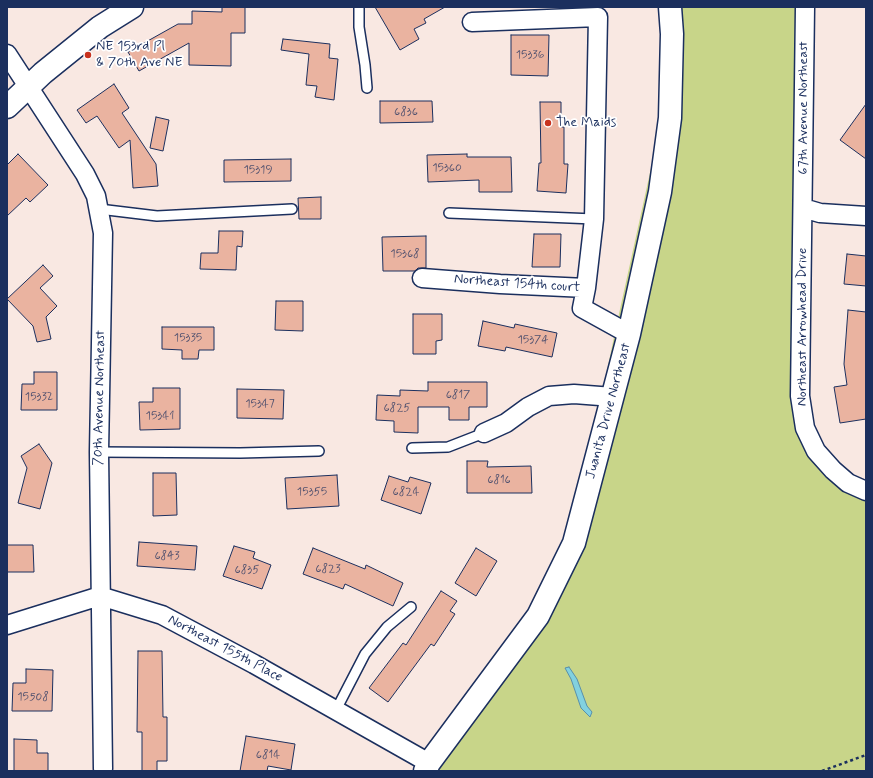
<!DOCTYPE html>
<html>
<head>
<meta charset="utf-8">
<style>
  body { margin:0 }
  #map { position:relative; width:873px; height:778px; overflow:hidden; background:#f9e8e2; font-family:Mynerve,sans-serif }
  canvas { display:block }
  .frame { position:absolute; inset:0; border:8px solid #1b2f5e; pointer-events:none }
</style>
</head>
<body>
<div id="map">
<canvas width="873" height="778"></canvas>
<div class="frame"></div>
</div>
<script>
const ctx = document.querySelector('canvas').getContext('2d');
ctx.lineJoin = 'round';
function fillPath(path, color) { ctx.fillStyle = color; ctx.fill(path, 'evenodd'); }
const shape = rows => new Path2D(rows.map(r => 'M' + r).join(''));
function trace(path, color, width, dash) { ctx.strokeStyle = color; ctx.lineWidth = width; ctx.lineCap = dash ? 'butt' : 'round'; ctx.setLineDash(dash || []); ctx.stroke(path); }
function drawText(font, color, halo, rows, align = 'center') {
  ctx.font = font + ' Mynerve,sans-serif'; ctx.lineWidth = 3.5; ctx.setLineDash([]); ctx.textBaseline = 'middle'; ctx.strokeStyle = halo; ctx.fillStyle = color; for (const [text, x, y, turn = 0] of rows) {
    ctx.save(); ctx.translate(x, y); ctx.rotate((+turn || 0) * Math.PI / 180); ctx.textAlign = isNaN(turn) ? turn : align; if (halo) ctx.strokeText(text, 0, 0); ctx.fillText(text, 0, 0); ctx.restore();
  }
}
fillPath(shape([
  [661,7,805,7,800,396,816,451,866,491,866,771,424,771,538,616,567,542,602,395,615,332,662,118]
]), '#c8d589');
const water = shape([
  [569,667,577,679,587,706,592,712,590,717,581,708,571,679,565,668,569,667]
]);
fillPath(water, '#82d1df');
trace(water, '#5990ab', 1);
const building = shape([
  [222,7,245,7,245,33,231,33,231,66,189,65,189,43,139,71,128,52,178,24,192,24,192,11,222,12,222,7],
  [375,7,445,7,424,19,426,23,414,29,419,39,400,50,375,7],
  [511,35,549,35,548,76,511,75,511,35],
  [283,39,330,44,329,58,338,59,334,100,315,97,317,86,306,85,309,54,281,50,283,39],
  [114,84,129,108,122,113,156,164,158,186,133,188,130,140,119,148,97,116,86,123,77,110,114,84],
  [380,101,432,101,433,122,380,123,380,101],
  [540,102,561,102,561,127,564,127,564,164,568,164,566,193,537,191,539,163,541,163,540,102],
  [866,104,866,159,840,140,866,104],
  [156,117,169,120,163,151,150,148,156,117],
  [18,154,48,185,30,202,26,198,7,216,7,165,18,154],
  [467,154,467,157,511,157,512,192,479,192,479,180,428,182,427,155,467,154],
  [291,159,291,181,224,182,224,160,291,159],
  [321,197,321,219,299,219,298,198,321,197],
  [219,231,243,231,242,247,237,246,236,270,200,269,201,253,218,253,219,231],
  [534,234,561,234,560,267,532,267,534,234],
  [426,236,426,268,418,268,415,271,383,271,382,237,426,236],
  [847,254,866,256,866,286,844,284,847,254],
  [43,265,53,276,40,288,57,306,46,317,51,339,37,342,33,326,7,299,43,265],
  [276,301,303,301,303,331,275,330,276,301],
  [848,310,866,312,866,419,840,423,834,387,847,385,844,364,848,310],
  [413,314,442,314,442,340,436,341,436,354,413,354,413,314],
  [483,321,514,328,515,324,557,333,552,357,506,347,505,351,478,346,483,321],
  [162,327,214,327,214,350,199,350,198,359,182,359,182,350,162,349,162,327],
  [34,372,57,372,57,410,21,410,22,384,34,384,34,372],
  [428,382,487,382,487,407,469,407,469,420,449,420,449,407,418,407,418,433,394,432,394,421,376,420,377,395,400,396,400,390,428,391,428,382],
  [153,388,180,388,180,429,140,430,139,402,153,402,153,388],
  [237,389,284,390,283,419,237,418,237,389],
  [39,444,52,463,40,509,18,503,27,468,21,456,39,444],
  [467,461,488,461,487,467,531,466,532,493,467,493,467,461],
  [153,473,176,473,177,515,153,516,153,473],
  [337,475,339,506,287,509,285,478,337,475],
  [389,476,408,482,410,477,431,483,421,514,381,500,389,476],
  [139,542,197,546,195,570,137,566,139,542],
  [7,545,33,545,34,572,7,572,7,545],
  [234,546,255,552,253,558,271,565,262,589,223,576,234,546],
  [313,548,365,569,366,565,403,583,393,606,345,584,343,589,303,574,313,548],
  [476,548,497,561,476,596,455,583,476,548],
  [441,591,457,601,450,611,455,614,434,646,431,644,388,702,369,688,403,643,406,645,441,591],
  [138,651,162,651,163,717,167,717,167,761,157,761,157,771,142,771,142,732,137,732,138,651],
  [26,669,53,670,52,711,12,711,13,683,26,683,26,669],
  [246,736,295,744,291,770,268,766,267,771,240,771,246,736],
  [14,739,37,740,37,753,48,753,48,771,14,771,14,739]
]);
fillPath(building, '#eab3a0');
trace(building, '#1b2f5e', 1);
const lane = shape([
  [359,7,359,27,365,65,367,88],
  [99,209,157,216,292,209],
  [449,213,594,219],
  [412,448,448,447,484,433],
  [99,452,240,453,319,451],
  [336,710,365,654,387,627,411,607]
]);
const street = shape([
  [805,7,800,396,805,428,816,451,833,470,848,483,866,491],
  [472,22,598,17,594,219,586,288],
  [7,54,85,174,96,196,103,233,99,452,103,769],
  [803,208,820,213,866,216],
  [422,278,500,284,586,288,582,308,629,334],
  [484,433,506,423,528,407,549,396,574,394,613,397],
  [7,625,100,596,162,615,254,664,429,763]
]);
const secondary = shape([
  [7,107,43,73,100,27,132,7],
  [425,771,429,763,538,616,574,543,629,334,660,192,670,118,672,34,670,7]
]);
trace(lane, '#1b2f5e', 12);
trace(street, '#1b2f5e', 21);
trace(secondary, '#1b2f5e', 25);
trace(shape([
  [822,771,866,755]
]), '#1b2f5e', 2.5, [3, 3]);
trace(lane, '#fff', 9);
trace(street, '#fff', 18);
trace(secondary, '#fff', 22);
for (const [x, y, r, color] of [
  [88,55,4,"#c8321e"],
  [548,123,4,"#c8321e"]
]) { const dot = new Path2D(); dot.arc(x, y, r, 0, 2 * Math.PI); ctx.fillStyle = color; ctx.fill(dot); trace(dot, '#fff', 1.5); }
drawText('12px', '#4f506e', null, [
  ["15336",530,55],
  ["6836",406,112],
  ["15360",447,168],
  ["15319",258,170],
  ["15368",405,254],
  ["15335",188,338],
  ["15374",533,340],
  ["6817",458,395],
  ["15332",39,397],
  ["15347",260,404],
  ["6825",397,408],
  ["15341",160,416],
  ["6816",499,480],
  ["15355",312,492],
  ["6824",406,492],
  ["6843",167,556],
  ["6823",328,569],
  ["6835",247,570],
  ["15508",33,697],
  ["6814",268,755]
]);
drawText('14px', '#1b2f5e', '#fff', [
  ["NE 153rd Pl",96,47],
  ["& 70th Ave NE",96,63],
  ["The Maids",556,123]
], 'left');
drawText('14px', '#1b2f5e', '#fff', [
  ["67th Avenue Northeast",804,108,-90],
  ["Northeast 154th court",517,284,4],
  ["Northeast Arrowhead Drive",803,327,-90],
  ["70th Avenue Northeast",100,398,-89],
  ["Juanita Drive Northeast",609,411,-75],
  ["Northeast 155th Place",225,649,28]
]);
</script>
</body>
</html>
